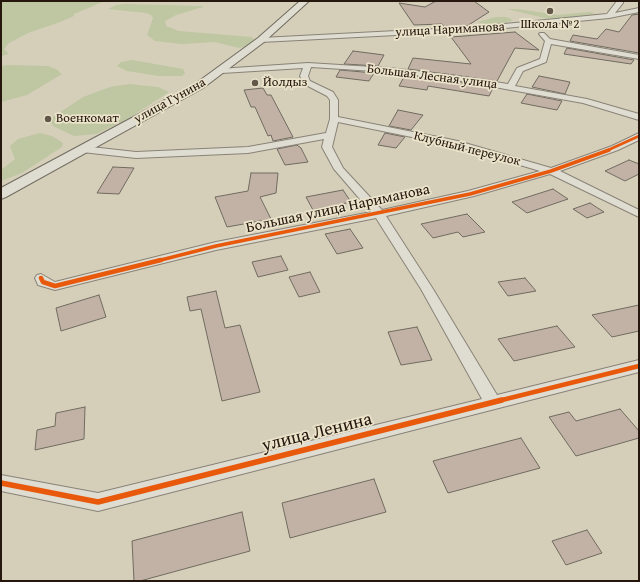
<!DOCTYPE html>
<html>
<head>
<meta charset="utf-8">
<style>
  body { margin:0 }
  #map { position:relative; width:640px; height:582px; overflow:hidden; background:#d5cfba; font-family:"Gentium Book Plus",serif }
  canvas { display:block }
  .frame { position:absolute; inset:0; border:2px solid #25170e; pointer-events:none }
</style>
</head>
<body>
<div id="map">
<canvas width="640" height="582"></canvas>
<div class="frame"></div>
</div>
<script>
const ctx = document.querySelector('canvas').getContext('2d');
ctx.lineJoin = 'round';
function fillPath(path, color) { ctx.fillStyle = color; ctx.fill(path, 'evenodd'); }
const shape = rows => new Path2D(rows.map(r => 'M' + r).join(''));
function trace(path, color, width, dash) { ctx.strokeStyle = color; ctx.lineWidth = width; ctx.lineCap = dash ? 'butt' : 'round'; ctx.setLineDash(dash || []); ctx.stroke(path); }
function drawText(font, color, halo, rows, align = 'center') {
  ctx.font = font + ' "Gentium Book Plus",serif'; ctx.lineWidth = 3.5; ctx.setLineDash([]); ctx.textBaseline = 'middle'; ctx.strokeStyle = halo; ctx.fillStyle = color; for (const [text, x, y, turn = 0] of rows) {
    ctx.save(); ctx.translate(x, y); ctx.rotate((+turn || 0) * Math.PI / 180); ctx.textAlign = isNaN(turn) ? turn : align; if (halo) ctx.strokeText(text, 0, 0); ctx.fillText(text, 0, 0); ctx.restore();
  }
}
fillPath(shape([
  [1,1,105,1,74,14,74,16,60,22,28,33,9,43,4,49,9,54,1,56],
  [125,4,202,6,203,7,176,15,165,21,166,26,179,31,251,37,256,40,248,46,239,48,215,42,181,44,155,41,147,35,153,18,151,15,146,13,108,9,116,5],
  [507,9,517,9,558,15,590,12,596,14,549,19],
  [496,17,506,17,513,20,506,23,491,25,477,22],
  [132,60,183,69,185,73,182,76,159,76,127,71,117,66,121,62],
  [8,65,48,66,56,69,62,74,27,95,1,102,1,66],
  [129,84,158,87,169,92,126,120,96,134,74,136,53,126,50,120,53,117,83,97,110,87],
  [40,133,52,136,63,143,62,147,22,173,1,181,1,170,15,159,10,146,18,139]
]), '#bfc6a2');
const building = shape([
  [436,1,474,1,489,12,467,26,444,27,442,24,414,25,399,3,425,7,436,1],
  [639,14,639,53,570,41,573,35,597,39,606,29,619,32,632,15,639,14],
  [515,32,539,50,515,48,497,81,408,69,413,58,471,64,451,37,515,32],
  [567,48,634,60,631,64,564,54,567,48],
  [353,51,384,55,378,66,344,64,353,51],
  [340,70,374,73,369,81,336,77,340,70],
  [405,75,450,80,493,88,489,96,428,86,427,90,399,86,405,75],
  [539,76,570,82,565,94,532,87,539,76],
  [263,88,267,95,271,95,293,137,273,141,271,135,268,136,255,107,251,107,244,90,263,88],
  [527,94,562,101,557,110,521,103,527,94],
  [398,110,423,115,411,130,389,126,398,110],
  [385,133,405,137,396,148,378,145,385,133],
  [297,145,301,148,308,162,285,165,277,149,297,145],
  [629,160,639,164,639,174,625,181,605,171,629,160],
  [113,167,134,168,119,194,97,193,113,167],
  [251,173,278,173,276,193,260,197,271,219,227,227,215,197,248,191,251,173],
  [553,189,568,199,527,213,512,202,553,189],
  [343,190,351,202,313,210,306,197,343,190],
  [590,203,604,212,587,218,573,209,590,203],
  [467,214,485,232,463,237,458,232,433,238,421,224,467,214],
  [350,229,363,248,337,254,325,234,350,229],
  [281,256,288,270,258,277,252,262,281,256],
  [310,272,320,292,299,297,289,277,310,272],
  [525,278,536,291,508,296,498,282,525,278],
  [216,291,225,328,240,325,260,392,222,401,201,309,190,311,187,297,216,291],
  [99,295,106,317,61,331,56,308,99,295],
  [639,305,639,331,612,337,592,315,639,305],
  [557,326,575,347,514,361,498,339,557,326],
  [417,327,432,360,401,365,388,332,417,327],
  [85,407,84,439,35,450,37,430,55,426,56,413,85,407],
  [620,409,639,431,639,438,576,456,549,417,569,412,576,421,620,409],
  [521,438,540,468,448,493,433,461,521,438],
  [374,479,386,512,290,538,282,503,374,479],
  [242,512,250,551,140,581,134,581,132,541,242,512],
  [587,530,602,553,566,565,552,541,587,530]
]);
fillPath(building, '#c2b2a6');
trace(building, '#706b5f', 1);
const minor = shape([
  [617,1,623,1,623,3,615,13,639,8,639,12,609,18,474,31,261,42,258,40,261,38,474,27,607,14,617,1],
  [540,33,544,33,550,39,639,55,639,59,551,44,546,62,523,71,515,86,587,99,639,114,639,120,583,103,450,79,389,72,311,67,308,76,310,81,333,92,338,100,338,117,458,141,551,168,612,146,639,133,639,140,618,150,560,171,639,210,639,217,550,174,474,196,386,216,433,289,497,395,639,360,639,372,98,511,1,491,1,475,98,493,482,399,421,289,376,218,216,250,55,290,38,285,35,278,37,275,41,274,55,282,216,242,371,212,334,169,322,147,324,139,248,153,136,158,82,152,77,149,82,146,136,152,248,147,326,133,330,119,330,100,327,96,304,84,300,76,303,68,222,73,218,71,219,69,308,63,389,68,450,75,508,84,517,68,540,59,545,41,539,34,540,33],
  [338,122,456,146,540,171,468,191,382,210,343,168,332,147,338,122]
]);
const secondary = shape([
  [300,1,309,1,264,42,203,88,6,197,1,199,1,188,195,84,258,38,300,1]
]);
trace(minor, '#898377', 2);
trace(secondary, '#706b5f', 2);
fillPath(minor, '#dfdcd1');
fillPath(secondary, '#dfdcd1');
trace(shape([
  [606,151,639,136]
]), '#e8590c', 2.5);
trace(shape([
  [157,261,216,246,470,194,551,171,609,150]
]), '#e8590c', 3.5);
trace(shape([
  [41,278,43,282,55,286,161,260],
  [498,401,639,366]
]), '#e8590c', 4.5);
trace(shape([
  [1,483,98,502,502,400]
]), '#e8590c', 5.5);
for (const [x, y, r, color] of [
  [550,11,4,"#63574a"],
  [255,83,4,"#63574a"],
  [48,119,4,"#63574a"]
]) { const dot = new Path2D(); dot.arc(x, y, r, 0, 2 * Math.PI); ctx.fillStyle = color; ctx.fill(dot); trace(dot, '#ebe4cb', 1.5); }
drawText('13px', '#25170e', '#ebe4cb', [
  ["Школа №2",550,25,"center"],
  ["Йолдыз",263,83],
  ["Военкомат",56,119]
], 'left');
drawText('13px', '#25170e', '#ebe4cb', [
  ["улица Нариманова",450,30,-3],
  ["Большая Лесная улица",432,77,7],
  ["улица Гунина",170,101,-29],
  ["Клубный переулок",467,149,14]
]);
drawText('15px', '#25170e', '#ebe4cb', [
  ["Большая улица Нариманова",338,209,-12]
]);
drawText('18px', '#25170e', '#ebe4cb', [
  ["улица Ленина",317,433,-14]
]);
</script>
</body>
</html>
